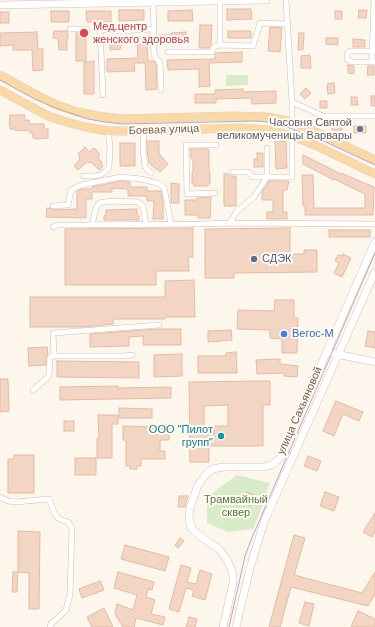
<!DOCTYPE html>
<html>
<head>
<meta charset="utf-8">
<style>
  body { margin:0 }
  canvas { display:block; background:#fdf6ec }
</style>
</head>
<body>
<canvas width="375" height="627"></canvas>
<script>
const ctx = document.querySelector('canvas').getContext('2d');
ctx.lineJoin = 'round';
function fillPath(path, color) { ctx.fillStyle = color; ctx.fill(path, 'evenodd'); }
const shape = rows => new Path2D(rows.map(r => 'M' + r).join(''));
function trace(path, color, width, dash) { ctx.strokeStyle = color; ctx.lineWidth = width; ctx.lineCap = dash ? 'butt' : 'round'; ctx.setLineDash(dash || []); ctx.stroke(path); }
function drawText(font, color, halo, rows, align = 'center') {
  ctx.font = font + ' Arial,sans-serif'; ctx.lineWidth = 4; ctx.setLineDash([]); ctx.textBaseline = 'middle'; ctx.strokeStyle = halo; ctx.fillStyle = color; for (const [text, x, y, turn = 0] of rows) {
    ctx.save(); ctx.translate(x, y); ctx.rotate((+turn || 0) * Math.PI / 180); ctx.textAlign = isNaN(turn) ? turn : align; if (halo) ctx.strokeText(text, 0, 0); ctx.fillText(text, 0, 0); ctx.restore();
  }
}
fillPath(shape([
  [226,75,248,75,248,85,226,86],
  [237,475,270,483,261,509,253,529,228,532,207,523,207,497]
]), '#d8ecc9');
const building = shape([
  [227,9,251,9,252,19,227,20,227,9],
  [119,10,144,10,144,20,119,21,119,10],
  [192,10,193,21,168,21,168,11,192,10],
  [359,10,367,10,366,18,358,18,359,10],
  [51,11,69,11,69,22,51,22,51,11],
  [86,11,111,11,111,22,87,22,86,11],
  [335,11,342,11,342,19,335,19,335,11],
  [0,12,9,12,9,23,0,23,0,12],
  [200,25,212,25,211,45,209,48,199,48,200,25],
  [270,27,282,28,280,52,268,51,270,27],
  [54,31,67,31,68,33,68,38,67,38,67,50,59,50,58,38,53,38,54,31],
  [228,31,251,31,251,38,228,38,228,31],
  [37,32,38,49,43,49,43,70,33,71,32,50,13,50,13,45,0,46,0,33,37,32],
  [186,32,186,39,159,39,159,35,171,35,171,33,186,32],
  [76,33,86,33,86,61,76,61,76,33],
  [299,33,304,33,303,50,298,50,299,33],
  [137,37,147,37,148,61,154,61,156,64,157,89,146,90,145,63,134,63,135,71,107,72,107,59,138,58,137,37],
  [326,38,338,38,338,45,326,44,326,38],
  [353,39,365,40,365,47,353,47,353,39],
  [110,40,121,40,121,49,110,50,110,40],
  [242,52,242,62,209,63,210,86,199,87,199,69,168,70,167,60,215,59,215,55,216,53,242,52],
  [310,55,311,68,301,68,301,56,310,55],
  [94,61,94,94,84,94,84,62,94,61],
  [348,65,354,66,354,74,348,73,348,65],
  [368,66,374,66,374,75,367,75,368,66],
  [334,83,335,93,328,94,327,84,334,83],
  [306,88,311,93,305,99,300,94,306,88],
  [243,89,243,92,276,91,276,103,252,104,251,98,216,99,216,103,195,103,195,94,215,94,215,90,243,89],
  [371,96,375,96,375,106,371,106,371,96],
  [351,97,357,97,358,105,351,105,351,97],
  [320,101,327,101,327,108,320,108,320,101],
  [10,115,25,115,24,120,29,120,29,124,44,124,44,129,48,129,48,138,36,139,36,138,33,138,33,133,30,133,30,131,14,130,14,129,10,129,10,125,9,125,10,115],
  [332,121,343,121,342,130,332,130,332,121],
  [354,126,366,126,366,133,354,133,354,126],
  [147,141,159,141,159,154,168,164,160,172,149,163,147,149,147,141],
  [275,141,286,141,287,168,276,169,275,141],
  [120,143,135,143,135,166,120,166,120,143],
  [85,147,89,152,94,148,100,154,98,156,99,158,99,159,102,162,101,163,103,166,99,170,92,163,87,162,78,170,74,166,80,159,79,158,80,157,78,154,85,147],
  [190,149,208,149,209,151,209,170,210,174,210,184,208,184,208,186,194,186,194,184,192,184,192,174,193,171,193,161,191,158,190,149],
  [257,153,263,153,263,167,254,167,254,159,257,159,257,153],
  [303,155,341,174,341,173,374,187,373,215,305,215,305,206,303,206,302,175,313,175,314,208,365,208,365,194,334,179,334,180,303,164,303,155],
  [224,174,229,174,231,176,236,176,236,206,224,206,224,174],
  [121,181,130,182,130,187,147,187,147,191,161,191,163,202,163,219,153,219,154,201,147,201,147,196,128,196,128,189,112,188,112,192,92,192,92,199,86,199,86,218,46,217,47,208,50,208,53,210,77,209,77,191,82,189,92,189,92,187,121,181],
  [269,181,289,181,287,190,283,190,283,212,287,212,287,219,267,219,267,212,273,212,273,200,262,200,262,192,265,187,267,187,267,184,269,181],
  [171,183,179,184,179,203,171,203,171,183],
  [211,197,210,218,198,218,198,215,185,215,185,200,197,200,197,198,211,197],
  [137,209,137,214,139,216,139,220,104,220,104,216,106,214,106,210,137,209],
  [193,228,193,257,188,257,189,271,156,271,156,285,65,285,65,229,193,228],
  [290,228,290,254,304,254,304,250,317,250,317,272,234,273,234,278,205,278,205,229,290,228],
  [329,230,370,230,370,237,329,237,329,230],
  [343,254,351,258,342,277,334,273,339,263,335,261,338,255,342,256,343,254],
  [194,280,195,317,165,317,165,319,113,319,113,324,83,327,30,327,30,297,165,297,165,281,194,280],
  [275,300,294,300,294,318,298,318,297,353,282,353,282,339,270,338,270,330,237,329,238,310,274,311,275,300],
  [158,329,181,329,181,345,143,345,143,336,129,337,129,346,90,347,90,334,158,329],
  [231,330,232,340,208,342,208,331,231,330],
  [368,331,375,332,375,348,365,346,368,331],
  [47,347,48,354,46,357,46,365,29,366,28,348,47,347],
  [236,352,237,373,198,373,198,356,226,356,226,353,236,352],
  [182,354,182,376,154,377,154,355,182,354],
  [280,359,280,364,298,366,297,377,284,376,284,373,257,374,256,360,280,359],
  [57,361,139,362,139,378,57,377,57,361],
  [0,379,8,379,9,411,0,412,0,379],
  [259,381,270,381,270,405,263,405,263,446,209,446,209,462,190,462,189,382,259,381],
  [228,405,228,426,214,426,214,433,204,433,204,406,228,405],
  [118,386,118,388,171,387,171,398,60,400,60,387,118,386],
  [336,401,363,412,359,421,343,414,334,436,323,431,336,401],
  [119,408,152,409,152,418,119,418,119,408],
  [98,415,118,415,118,424,112,424,112,458,97,458,97,438,99,438,98,415],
  [64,421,74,421,74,431,64,431,64,421],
  [123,426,170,427,169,440,160,440,160,451,165,451,165,459,141,459,141,466,137,466,137,469,130,469,130,466,126,466,126,440,123,440,123,426],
  [14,455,34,455,34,493,8,493,8,459,14,459,14,455],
  [308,456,321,461,317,471,304,466,308,456],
  [75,458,96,458,96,475,75,475,75,458],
  [247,492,255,495,251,506,243,502,247,492],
  [325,492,339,497,334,511,320,506,325,492],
  [179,496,188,496,185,507,178,507,179,496],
  [375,513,375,532,372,537,363,532,375,513],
  [18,531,40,532,39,609,29,609,29,573,18,572,18,531],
  [294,535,305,538,294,575,362,593,375,572,375,594,368,606,291,587,280,627,269,627,294,535],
  [180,538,184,541,178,548,175,545,180,538],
  [125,545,169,557,165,571,121,559,125,545],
  [181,565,191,568,187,582,196,584,200,570,212,574,205,600,192,596,194,590,186,588,179,612,169,609,181,565],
  [13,572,18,572,17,592,12,592,13,572],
  [118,572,154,582,152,590,148,589,146,597,155,600,151,614,165,617,163,625,136,618,134,627,123,627,115,614,117,604,133,610,137,595,114,588,118,572],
  [100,581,104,590,82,598,79,589,100,581],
  [305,602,314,604,309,626,299,623,305,602],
  [104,608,113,627,92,627,87,617,104,608],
  [358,611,375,619,375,627,351,627,358,611],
  [189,617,197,619,195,627,186,627,189,617]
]);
fillPath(building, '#f3d5c3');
trace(building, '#e6bba3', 1);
const street = shape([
  [220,1,220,45,253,46,260,23,288,24],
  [153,2,154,27,153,41,154,55,160,63,161,90],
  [70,29,87,29],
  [375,51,350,51,347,54,347,59,351,62,375,62],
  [168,52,212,52,214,47,220,45],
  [372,62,374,0],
  [103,95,100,29,119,31,154,29],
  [292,102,323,116,375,116],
  [144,131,143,149,145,167,151,173],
  [233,172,248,172,253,177,292,177,292,102,286,0],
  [84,176,94,176,100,175,106,171,109,167,110,146,108,131],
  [215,193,187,194,186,145,216,145],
  [53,206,68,205,71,190,81,185,121,177,141,179,157,183,164,187,171,224],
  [230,223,237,211,254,197,267,177,267,148],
  [92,225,96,208,99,203,111,201,138,202,143,206,144,212,146,225],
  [53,227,57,225,198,224,230,223,375,224],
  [54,356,53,333,159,325],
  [33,390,47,378,49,375,50,357,54,356,124,356,132,355],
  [0,497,8,501,16,502,49,499,54,512,58,518,62,520,68,522,72,528,70,595,68,602,66,610,51,624,50,627]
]);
const secondary = shape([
  [0,5,266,0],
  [327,352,375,362],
  [223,627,233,583,233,575,230,566,225,557,219,549,200,536,193,530,190,524,189,517,190,508,198,485,203,478,207,473,213,469,223,467,264,467,271,465,277,461,281,456,375,242],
  [236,627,250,568,264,522,375,272]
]);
const primary = shape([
  [0,75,40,97,57,105,77,112,98,116,121,119,233,116,268,117,293,122,312,130,375,160],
  [0,90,48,116,63,121,85,127,108,131,144,131,240,128,269,130,293,136,317,146,375,174]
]);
trace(street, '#d1beb0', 6);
trace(secondary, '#d6c0b0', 8);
trace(primary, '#dad1cd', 9);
trace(street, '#fff', 5);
trace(secondary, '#fff', 7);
trace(primary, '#fbd9a5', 8);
trace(shape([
  [0,80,33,98,53,107,88,119,105,122,123,124,256,121,276,123,317,138,375,165],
  [229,627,245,556,251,540,375,253]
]), '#b9a8c9', 1);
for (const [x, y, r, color] of [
  [84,33,5,"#e0444e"],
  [360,129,4,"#6b7280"],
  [254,259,4,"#5c6f8a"],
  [284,334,4,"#3f7fe0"],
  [221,436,4,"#0f9aa8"]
]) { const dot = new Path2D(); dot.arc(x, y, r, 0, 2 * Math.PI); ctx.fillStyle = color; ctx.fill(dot); trace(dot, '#fffaf3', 1.5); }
drawText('11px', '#be3a42', '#fffaf3', [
  ["Мед.центр",93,27],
  ["женского здоровья",93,40]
], 'left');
drawText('11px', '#5b616d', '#fffaf3', [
  ["Часовня Святой",352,123],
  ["великомученицы Варвары",352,136]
], 'right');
drawText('11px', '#7a5c4d', '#fffaf3', [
  ["Боевая улица",164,130,-2],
  ["улица Сахьяновой",300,411,-66]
]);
drawText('11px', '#4e5e75', '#fffaf3', [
  ["СДЭК",262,259]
], 'left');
drawText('11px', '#366cbe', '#fffaf3', [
  ["Вегос-М",292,334]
], 'left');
drawText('11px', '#0d838f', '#fffaf3', [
  ["ООО \"Пилот",213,430],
  ["групп\"",213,443]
], 'right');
drawText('11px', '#537a41', '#fffaf3', [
  ["Трамвайный",236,500],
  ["сквер",236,513]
]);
</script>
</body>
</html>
